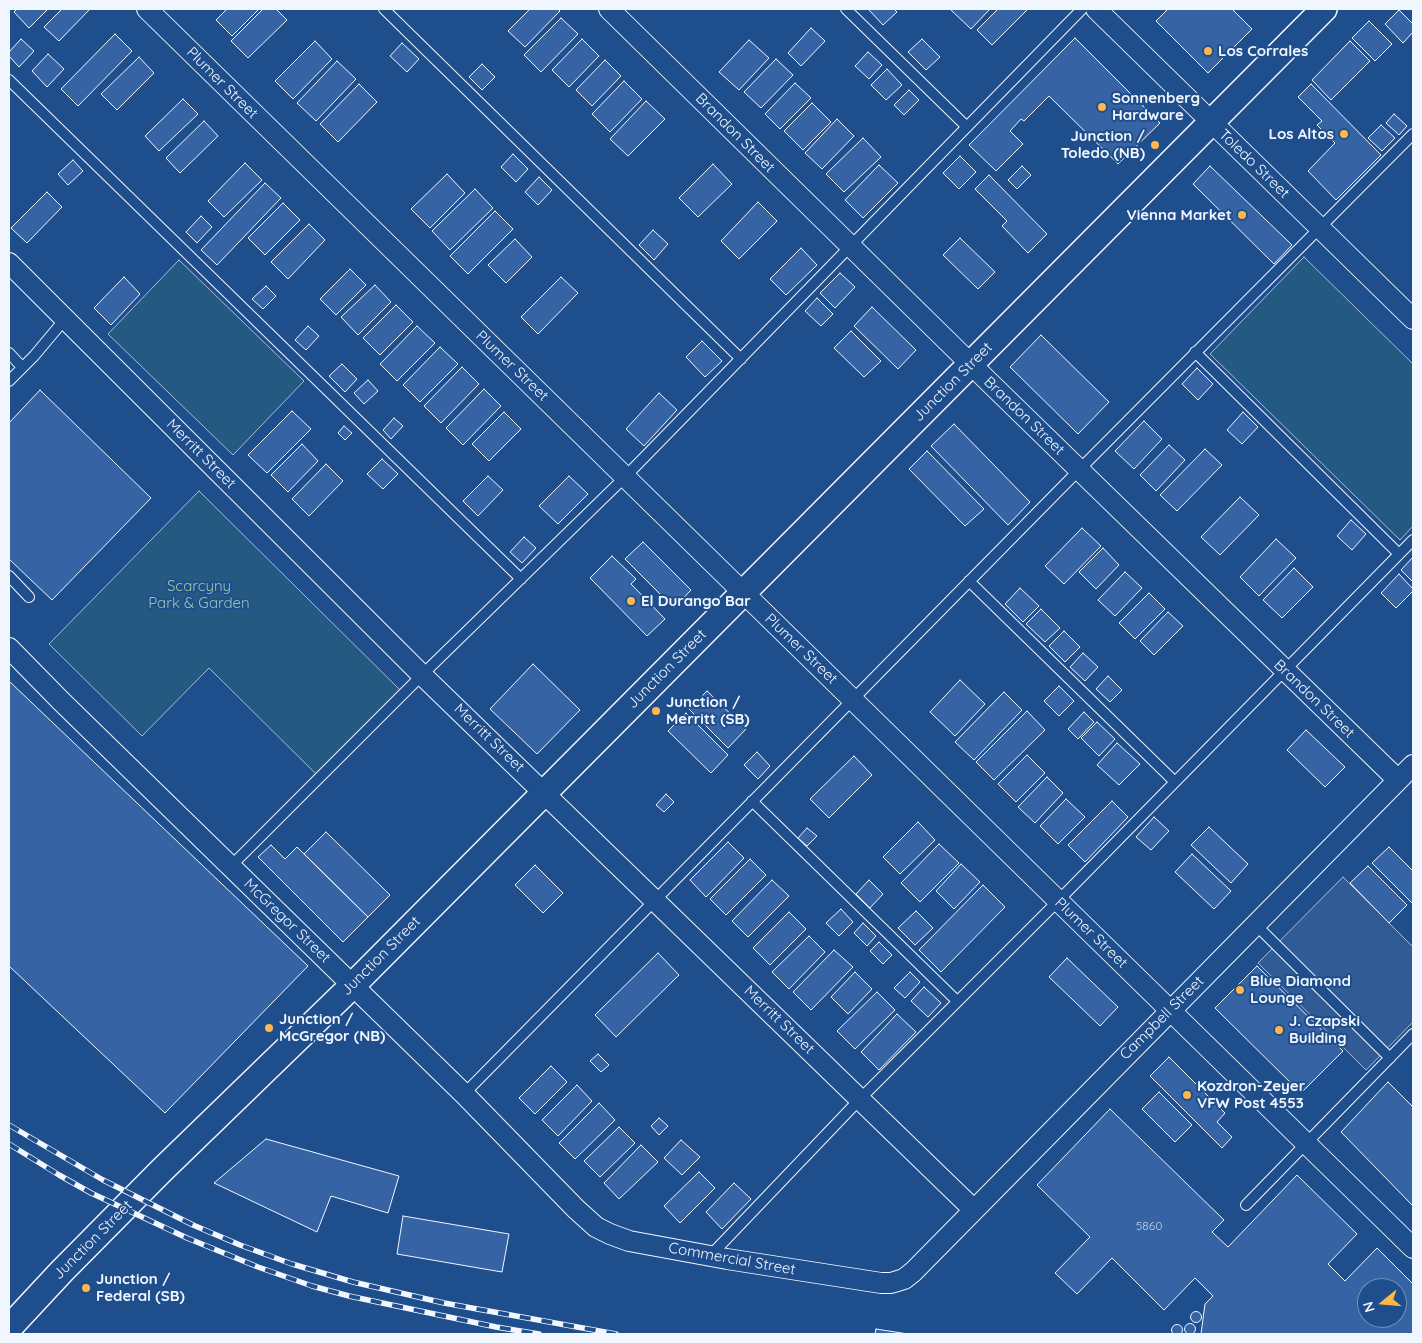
<!DOCTYPE html>
<html>
<head>
<meta charset="utf-8">
<style>
  body { margin:0 }
  #map { position:relative; width:1422px; height:1343px; overflow:hidden; background:#1f4e8c; font-family:Quicksand,sans-serif }
  canvas { display:block }
  .frame { position:absolute; inset:0; border:10px solid #f2f6ff; pointer-events:none }
  .north { position:absolute; left:1357px; top:1278px; width:50px; height:50px; box-sizing:border-box; background:#1f4e8c; border:1px solid #7391ba; border-radius:50%; rotate:253deg; font-size:14px; font-weight:700; line-height:20px; text-align:center; color:#f2f6ff }
  .north::after { content:''; display:block; margin:auto; width:18px; height:22px; background:#ffb74d; clip-path:polygon(50% 0,100% 100%,50% 72%,0 100%) }
</style>
</head>
<body>
<div id="map">
<canvas width="1422" height="1343"></canvas>
<div class="frame"></div>
<div class="north">N</div>
</div>
<script>
const ctx = document.querySelector('canvas').getContext('2d');
ctx.lineJoin = 'round';
function fillPath(path, color) { ctx.fillStyle = color; ctx.fill(path, 'evenodd'); }
const shape = rows => new Path2D(rows.map(r => 'M' + r).join(''));
function trace(path, color, width, dash) { ctx.strokeStyle = color; ctx.lineWidth = width; ctx.lineCap = dash ? 'butt' : 'round'; ctx.setLineDash(dash || []); ctx.stroke(path); }
function drawText(font, color, halo, rows, align = 'center') {
  ctx.font = font + ' Quicksand,sans-serif'; ctx.lineWidth = 4; ctx.setLineDash([]); ctx.textBaseline = 'middle'; ctx.strokeStyle = halo; ctx.fillStyle = color; for (const [text, x, y, turn = 0] of rows) {
    ctx.save(); ctx.translate(x, y); ctx.rotate((+turn || 0) * Math.PI / 180); ctx.textAlign = isNaN(turn) ? turn : align; if (halo) ctx.strokeText(text, 0, 0); ctx.fillText(text, 0, 0); ctx.restore();
  }
}
const green = shape([
  [1304,257,1413,364,1413,526,1400,540,1210,354,1304,257],
  [179,260,304,381,233,455,108,334,179,260],
  [199,491,400,690,317,775,209,668,142,736,49,644,199,491]
]);
fillPath(green, '#245a82');
trace(green, '#a8bbd7', 1);
const parking = shape([
  [1343,877,1413,947,1413,1022,1366,1070,1258,963,1343,877]
]);
fillPath(parking, '#305b95');
trace(parking, '#a8bbd7', 1);
const building = shape([
  [17,9,48,9,29,28,14,12,17,9],
  [62,9,90,9,59,41,44,27,62,9],
  [227,9,259,9,232,36,216,20,227,9],
  [263,9,276,9,287,20,248,58,231,41,263,9],
  [530,9,558,9,560,11,525,47,508,31,530,9],
  [870,9,894,9,897,12,883,25,869,10,870,9],
  [953,9,990,9,971,29,951,10,953,9],
  [998,9,1028,9,992,45,977,30,998,9],
  [1168,9,1232,9,1252,29,1208,73,1156,21,1168,9],
  [1399,10,1413,24,1413,32,1403,43,1385,24,1399,10],
  [561,18,578,34,541,72,524,55,561,18],
  [1369,21,1392,44,1375,61,1352,38,1369,21],
  [811,28,825,41,801,66,788,53,811,28],
  [115,34,132,51,78,106,61,89,115,34],
  [1075,38,1160,123,1118,164,1049,96,1024,121,1021,119,1010,131,1023,144,996,171,969,145,1075,38],
  [21,39,34,51,19,67,9,56,9,52,21,39],
  [582,39,599,56,569,87,552,70,582,39],
  [922,39,940,57,926,70,908,52,922,39],
  [749,40,769,58,739,90,719,72,749,40],
  [315,41,332,59,293,99,275,81,315,41],
  [1350,41,1370,61,1331,100,1312,80,1350,41],
  [402,43,419,59,407,72,390,56,402,43],
  [868,52,882,65,869,79,855,66,868,52],
  [48,54,64,69,47,87,32,71,48,54],
  [139,57,154,73,117,110,101,94,139,57],
  [776,59,793,75,761,108,744,92,776,59],
  [605,60,621,76,592,106,576,90,605,60],
  [337,61,356,79,316,121,297,103,337,61],
  [482,64,495,77,482,90,469,77,482,64],
  [887,69,902,85,886,100,871,85,887,69],
  [624,81,642,99,610,132,592,114,624,81],
  [795,83,811,98,780,129,765,114,795,83],
  [359,84,377,102,338,142,320,124,359,84],
  [1311,84,1381,155,1336,200,1308,171,1335,143,1317,125,1322,121,1298,97,1311,84],
  [909,90,919,100,904,115,894,105,909,90],
  [183,99,198,114,159,151,145,136,183,99],
  [646,101,665,119,628,156,610,139,646,101],
  [812,103,831,122,803,150,784,131,812,103],
  [1394,114,1407,126,1399,135,1386,123,1394,114],
  [837,119,854,136,822,169,805,153,837,119],
  [204,121,218,136,180,173,166,158,204,121],
  [1381,125,1395,138,1382,151,1368,138,1381,125],
  [863,138,881,157,844,192,826,174,863,138],
  [513,154,528,169,516,182,501,167,513,154],
  [960,156,976,172,959,189,943,173,960,156],
  [73,160,83,171,68,185,58,174,73,160],
  [245,163,262,180,224,217,208,201,245,163],
  [713,164,732,184,698,217,679,198,713,164],
  [879,165,898,183,863,218,845,200,879,165],
  [1022,166,1031,175,1017,189,1008,180,1022,166],
  [1210,166,1292,245,1274,264,1193,184,1210,166],
  [447,174,465,193,430,228,411,209,447,174],
  [989,175,1047,234,1028,253,1002,226,1007,221,975,189,989,175],
  [539,177,552,190,538,205,525,192,539,177],
  [265,183,281,198,217,265,201,250,265,183],
  [475,189,493,208,450,250,432,231,475,189],
  [47,192,62,207,27,243,11,228,47,192],
  [758,202,777,221,739,259,721,241,758,202],
  [283,203,300,220,265,255,248,238,283,203],
  [495,211,513,229,468,274,450,256,495,211],
  [201,216,212,227,197,243,186,232,201,216],
  [309,224,325,240,288,279,271,262,309,224],
  [653,230,668,244,654,260,639,245,653,230],
  [960,238,995,272,978,289,943,255,960,238],
  [515,239,532,257,506,283,488,265,515,239],
  [801,248,817,265,786,295,770,279,801,248],
  [350,269,366,285,336,315,320,299,350,269],
  [840,273,855,287,835,308,820,293,840,273],
  [124,277,140,294,111,325,94,308,124,277],
  [561,277,578,293,538,334,521,317,561,277],
  [375,285,391,302,358,335,341,317,375,285],
  [266,286,276,296,263,309,252,299,266,286],
  [817,298,833,314,821,326,805,311,817,298],
  [396,305,413,322,380,355,363,338,396,305],
  [872,307,916,350,898,369,854,326,872,307],
  [308,326,319,336,306,350,295,340,308,326],
  [417,326,435,343,397,381,380,364,417,326],
  [851,331,881,361,864,377,834,348,851,331],
  [1041,335,1109,402,1078,434,1010,367,1041,335],
  [702,341,722,361,705,377,686,357,702,341],
  [440,347,458,364,420,402,403,385,440,347],
  [342,364,357,379,345,392,329,376,342,364],
  [462,367,479,384,441,423,424,406,462,367],
  [1197,368,1213,384,1198,400,1182,384,1197,368],
  [368,380,378,391,364,404,354,393,368,380],
  [484,389,501,406,463,445,446,428,484,389],
  [40,390,151,498,52,600,9,559,9,423,40,390],
  [659,393,677,410,644,446,626,429,659,393],
  [292,411,311,429,267,473,248,455,292,411],
  [504,412,521,429,489,461,472,444,504,412],
  [1243,412,1258,427,1242,444,1227,430,1243,412],
  [394,418,403,426,391,439,383,430,394,418],
  [1144,421,1162,439,1134,469,1115,451,1144,421],
  [954,424,1030,502,1008,525,931,446,954,424],
  [344,426,352,433,345,440,338,433,344,426],
  [302,444,318,461,288,492,271,475,302,444],
  [1169,445,1185,460,1156,491,1140,475,1169,445],
  [1205,449,1222,465,1177,511,1160,495,1205,449],
  [927,451,984,509,965,526,909,469,927,451],
  [382,459,398,474,383,489,367,474,382,459],
  [326,464,343,481,309,516,292,499,326,464],
  [488,476,503,490,478,516,463,501,488,476],
  [569,476,588,494,558,524,539,506,569,476],
  [1240,497,1259,515,1220,555,1201,537,1240,497],
  [1351,520,1366,534,1352,550,1337,536,1351,520],
  [1082,528,1101,546,1064,584,1045,566,1082,528],
  [524,537,536,548,522,563,510,552,524,537],
  [1276,539,1296,558,1259,596,1240,577,1276,539],
  [643,542,691,590,674,608,625,559,643,542],
  [1103,548,1119,565,1096,589,1079,572,1103,548],
  [612,556,636,579,631,584,665,619,647,636,590,578,612,556],
  [1413,557,1413,582,1401,570,1413,557],
  [1294,568,1313,587,1282,618,1263,600,1294,568],
  [1125,572,1142,588,1115,616,1098,600,1125,572],
  [1399,574,1413,589,1413,591,1396,608,1381,593,1399,574],
  [1020,588,1039,606,1023,622,1005,604,1020,588],
  [1149,593,1165,609,1135,639,1119,623,1149,593],
  [1041,609,1060,628,1045,642,1026,624,1041,609],
  [1168,612,1183,626,1154,655,1140,641,1168,612],
  [1064,631,1080,647,1065,662,1049,646,1064,631],
  [1083,653,1098,667,1085,681,1070,667,1083,653],
  [533,664,580,710,537,754,490,709,533,664],
  [1108,676,1122,690,1110,702,1096,689,1108,676],
  [960,680,985,704,955,736,930,712,960,680],
  [9,681,308,966,165,1113,9,966,9,681],
  [1059,686,1074,701,1059,716,1044,701,1059,686],
  [707,691,746,729,728,748,689,709,707,691],
  [1004,692,1022,710,974,760,955,742,1004,692],
  [1027,711,1045,730,994,780,976,762,1027,711],
  [1084,712,1094,722,1078,739,1068,729,1084,712],
  [686,713,728,755,711,773,668,731,686,713],
  [1097,722,1115,739,1099,756,1081,738,1097,722],
  [1306,730,1345,767,1325,787,1287,750,1306,730],
  [1117,743,1140,764,1119,785,1097,765,1117,743],
  [757,752,770,766,758,779,744,765,757,752],
  [1027,755,1045,773,1016,802,998,784,1027,755],
  [854,756,872,775,829,818,810,799,854,756],
  [1047,777,1063,793,1035,823,1018,807,1047,777],
  [666,794,674,802,664,812,656,805,666,794],
  [1066,799,1085,817,1058,844,1040,826,1066,799],
  [1112,801,1128,817,1085,862,1068,845,1112,801],
  [1154,817,1169,831,1151,850,1136,837,1154,817],
  [918,822,935,840,900,874,883,857,918,822],
  [1209,827,1248,864,1231,883,1191,845,1209,827],
  [807,828,817,836,807,846,798,838,807,828],
  [326,832,390,895,368,917,304,854,326,832],
  [728,842,744,858,706,897,690,880,728,842],
  [939,844,959,863,920,902,901,883,939,844],
  [271,845,285,859,297,847,368,917,343,942,258,857,271,845],
  [1389,847,1413,871,1413,904,1372,863,1389,847],
  [1192,854,1231,891,1214,909,1175,872,1192,854],
  [750,859,766,875,726,915,710,899,750,859],
  [961,864,980,882,954,909,936,891,961,864],
  [535,865,563,893,543,913,515,885,535,865],
  [1368,866,1407,905,1389,923,1350,883,1368,866],
  [772,880,789,896,748,937,732,921,772,880],
  [869,880,883,894,870,908,856,894,869,880],
  [983,885,1005,907,941,972,919,950,983,885],
  [841,909,853,922,839,936,826,923,841,909],
  [916,911,933,928,915,945,898,928,916,911],
  [789,912,806,929,770,965,753,948,789,912],
  [863,923,876,936,867,946,854,933,863,923],
  [809,936,825,952,789,989,772,972,809,936],
  [879,942,892,955,883,964,870,951,879,942],
  [834,950,853,967,811,1010,793,992,834,950],
  [658,953,679,975,616,1037,595,1015,658,953],
  [1067,958,1118,1007,1100,1026,1049,977,1067,958],
  [1257,966,1343,1051,1301,1093,1215,1008,1257,966],
  [855,972,872,989,848,1014,831,997,855,972],
  [910,972,920,982,905,998,894,988,910,972],
  [924,987,941,1003,928,1017,911,1001,924,987],
  [877,992,895,1010,855,1049,837,1031,877,992],
  [897,1014,916,1032,879,1070,861,1052,897,1014],
  [598,1054,609,1065,601,1072,590,1061,598,1054],
  [1169,1057,1225,1113,1217,1122,1232,1137,1222,1148,1150,1076,1169,1057],
  [551,1066,567,1082,535,1114,519,1098,551,1066],
  [1388,1082,1413,1107,1413,1206,1341,1132,1388,1082],
  [577,1085,592,1101,558,1136,542,1120,577,1085],
  [1159,1092,1192,1125,1175,1142,1142,1109,1159,1092],
  [599,1103,615,1120,575,1159,559,1143,599,1103],
  [1110,1109,1224,1220,1212,1232,1228,1247,1297,1175,1357,1234,1328,1264,1345,1281,1377,1248,1413,1284,1413,1334,1201,1334,1205,1304,1213,1296,1195,1278,1164,1310,1112,1258,1077,1294,1055,1273,1090,1237,1037,1185,1110,1109],
  [1367,1288,1397,1288,1397,1318,1367,1318,1367,1288],
  [659,1118,668,1126,659,1135,651,1126,659,1118],
  [619,1127,635,1143,600,1177,584,1161,619,1127],
  [266,1139,399,1176,388,1213,331,1196,317,1232,214,1183,266,1139],
  [681,1140,700,1157,682,1175,664,1158,681,1140],
  [641,1145,658,1162,619,1199,604,1183,641,1145],
  [699,1172,715,1188,680,1223,664,1206,699,1172],
  [734,1183,751,1199,722,1229,706,1212,734,1183],
  [403,1216,509,1234,502,1272,397,1254,403,1216],
  '1190.5 1317a5.5 5.5 0 1 1 11 0a5.5 5.5 0 1 1-11 0Z',
  '1184.5 1329a5.5 5.5 0 1 1 11 0a5.5 5.5 0 1 1-11 0Z',
  '1171.5 1330a5.5 5.5 0 1 1 11 0a5.5 5.5 0 1 1-11 0Z',
  [876,1329,908,1334,875,1334,876,1329]
]);
fillPath(building, '#3563a3');
trace(building, '#f2f6ff', 1);
const service = shape([
  [384,9,741,359],
  [846,9,967,127],
  [9,80,521,579],
  [1195,352,1399,554],
  [9,353,22,367],
  [9,381,34,356,65,319],
  [9,576,29,597],
  [969,581,1175,782],
  [752,801,957,1001],
  [231,866,422,675,625,477,1082,9],
  [1255,924,1390,1058],
  [464,1094,1079,470,1413,134],
  [1246,1205,1413,1034],
  [710,1256,860,1099,1058,901,1413,540]
]);
const minor = shape([
  [147,9,1413,1248],
  [609,9,988,381,1398,780],
  [1096,9,1413,319],
  [9,263,422,675,973,1209],
  [9,648,61,701,464,1094,576,1209,596,1227,610,1234,629,1241,727,1259,881,1283,891,1283,904,1279,913,1272,1413,765]
]);
const tertiary = shape([
  [9,1328,62,1271,162,1170,353,985,1324,9]
]);
trace(service, '#f2f6ff', 12);
trace(minor, '#f2f6ff', 22);
trace(tertiary, '#f2f6ff', 28);
trace(service, '#1f4e8c', 10);
trace(minor, '#1f4e8c', 20);
trace(tertiary, '#1f4e8c', 25);
const rail = shape([
  [9,1125,103,1180,193,1225,240,1245,292,1264,353,1282,444,1303,616,1334],
  [9,1144,59,1175,91,1193,187,1238,258,1267,312,1286,349,1296,496,1327,539,1334]
]);
trace(rail, '#f2f6ff', 5.5);
trace(rail, '#1f4e8c', 4, [11]);
for (const [x, y, r, color] of [
  [1208,51,5,"#ffb74d"],
  [1102,107,5,"#ffb74d"],
  [1344,134,5,"#ffb74d"],
  [1155,145,5,"#ffb74d"],
  [1242,215,5,"#ffb74d"],
  [631,601,5,"#ffb74d"],
  [656,711,5,"#ffb74d"],
  [1240,990,5,"#ffb74d"],
  [269,1028,5,"#ffb74d"],
  [1279,1030,5,"#ffb74d"],
  [1187,1095,5,"#ffb74d"],
  [86,1288,5,"#ffb74d"]
]) { const dot = new Path2D(); dot.arc(x, y, r, 0, 2 * Math.PI); ctx.fillStyle = color; ctx.fill(dot); trace(dot, '#1f4e8c', 2); }
drawText('12px', '#c3d1e8', null, [
  ["5860",1149,1226]
]);
drawText('bold 15px', '#f2f6ff', '#1f4e8c', [
  ["Los Corrales",1218,51],
  ["Sonnenberg",1112,98],
  ["Hardware",1112,115],
  ["Los Altos",1334,134,"right"],
  ["Junction /",1145,136,"right"],
  ["Toledo (NB)",1145,153,"right"],
  ["Vienna Market",1232,215,"right"],
  ["El Durango Bar",641,601],
  ["Junction /",666,702],
  ["Merritt (SB)",666,719],
  ["Blue Diamond",1250,981],
  ["Lounge",1250,998],
  ["Junction /",279,1019],
  ["McGregor (NB)",279,1036],
  ["J. Czapski",1289,1021],
  ["Building",1289,1038],
  ["Kozdron-Zeyer",1197,1086],
  ["VFW Post 4553",1197,1103],
  ["Junction /",96,1279],
  ["Federal (SB)",96,1296]
], 'left');
drawText('15px', '#f2f6ff', '#1f4e8c', [
  ["Plumer Street",222,83,45],
  ["Brandon Street",735,133,45],
  ["Toledo Street",1254,164,44],
  ["Plumer Street",512,366,44],
  ["Junction Street",953,382,-45],
  ["Brandon Street",1024,416,44],
  ["Merritt Street",201,454,45],
  ["Plumer Street",801,649,44],
  ["Junction Street",667,669,-45],
  ["Brandon Street",1314,699,44],
  ["Merritt Street",489,738,44],
  ["McGregor Street",287,921,44],
  ["Plumer Street",1091,933,44],
  ["Junction Street",381,956,-45],
  ["Campbell Street",1162,1018,-45],
  ["Merritt Street",779,1020,44],
  ["Junction Street",93,1240,-45],
  ["Commercial Street",732,1259,10]
]);
drawText('15px', '#97c8a6', '#1f4e8c', [
  ["Scarcyny",199,586],
  ["Park & Garden",199,603]
]);
</script>
</body>
</html>
